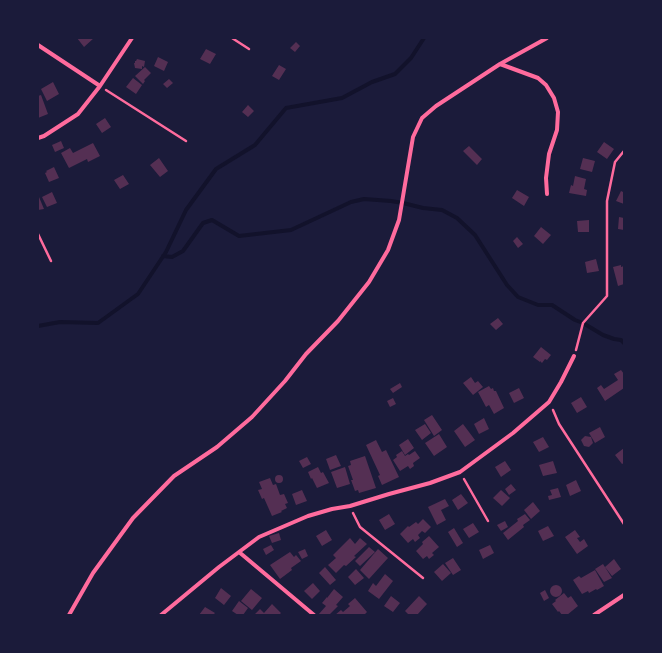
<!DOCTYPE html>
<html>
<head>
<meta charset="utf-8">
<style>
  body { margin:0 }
  #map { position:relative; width:662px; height:653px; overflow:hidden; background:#1b1b3a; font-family:"Space Grotesk",sans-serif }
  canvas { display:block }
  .frame { position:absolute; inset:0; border:39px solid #1b1b3a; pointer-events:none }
</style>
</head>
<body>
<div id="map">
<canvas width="662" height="653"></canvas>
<div class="frame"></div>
</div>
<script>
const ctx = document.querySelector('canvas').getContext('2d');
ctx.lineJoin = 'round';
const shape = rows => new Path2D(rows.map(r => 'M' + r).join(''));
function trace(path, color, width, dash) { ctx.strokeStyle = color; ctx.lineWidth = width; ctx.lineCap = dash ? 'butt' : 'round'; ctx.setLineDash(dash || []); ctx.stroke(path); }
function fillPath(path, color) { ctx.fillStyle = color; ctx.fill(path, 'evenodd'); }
trace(shape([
  [163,256,172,257,183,251,203,223,212,220,239,236,291,230,351,202,364,199,391,201,403,203,423,208,442,210,457,218,475,235,507,285,518,297,538,305,552,305,575,320,583,323,603,335,614,339,621,340,624,343],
  [38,326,60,322,98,323,138,294,166,252,186,210,216,169,255,145,286,108,342,98,372,82,395,74,411,58,424,38]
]), '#12122b', 4);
fillPath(shape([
  [77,38,94,38,84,47],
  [296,42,300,46,295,52,290,48],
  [206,49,216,54,210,64,200,59],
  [158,57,168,62,164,71,154,66],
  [137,59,145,61,144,67,142,66,142,69,135,68,134,63,135,63,135,61,136,61],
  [279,65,286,69,279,80,272,76],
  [145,67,151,73,144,80,145,81,143,84,135,76],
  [133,78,142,85,136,94,126,87],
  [169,79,173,83,167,88,163,84],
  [53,82,59,94,47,101,41,89],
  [41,95,48,114,38,118,38,96],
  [248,105,254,111,248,117,242,112],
  [105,118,111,127,102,133,96,124],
  [61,141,64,148,55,152,52,145],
  [604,142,614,149,607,159,597,152],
  [93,143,100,156,88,162,87,159,69,168,61,153,70,148,73,153],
  [469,146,482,159,477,165,463,151],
  [159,158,168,171,160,177,150,165],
  [583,158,595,161,592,172,580,169],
  [54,167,59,178,49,182,45,173,47,172,46,171],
  [123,175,129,184,120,189,114,180],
  [575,176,586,179,584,189,587,190,586,196,569,193,571,185,573,186],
  [624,189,624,204,616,201,621,191,623,192],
  [517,190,529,197,524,206,512,198],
  [52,192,57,203,47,207,42,197],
  [38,197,39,197,44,209,38,210],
  [619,217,624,218,624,230,618,229],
  [589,220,589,232,578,232,577,221],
  [541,227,551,235,543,244,534,236],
  [517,237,523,244,518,248,513,241],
  [596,259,599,271,587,273,585,262],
  [621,265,621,267,624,266,624,284,618,286,613,267],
  [498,318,503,324,496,330,490,324],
  [541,347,551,355,547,360,545,359,542,363,540,361,540,362,533,357],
  [621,370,624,374,624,388,605,401,597,388,601,385,604,389,618,380,614,374],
  [471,377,475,383,478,381,483,387,473,395,463,383],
  [400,383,402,387,393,393,390,389],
  [489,386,491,389,493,388,494,391,496,391,504,408,494,414,489,405,486,407,478,392],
  [519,388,524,398,514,403,509,393],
  [581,397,587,407,577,413,571,403],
  [393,398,396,404,390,407,387,401],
  [432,415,442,430,434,436,424,420],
  [484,418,489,429,479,434,474,424],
  [425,424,431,433,422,440,415,430],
  [463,424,475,440,465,447,454,431],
  [600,427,605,437,595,443,589,433],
  [439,434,447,447,434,456,425,443],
  [585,436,591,437,593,443,589,447,584,446,581,440],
  [543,437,549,447,539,452,533,442],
  [408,439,414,448,405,455,399,445],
  [376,440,382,452,386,450,399,477,382,485,378,476,380,475,366,445],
  [624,448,624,463,622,464,615,455],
  [402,451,405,456,408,454,409,455,415,451,420,458,413,463,414,466,410,469,408,466,400,471,393,460,397,457,396,455],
  [336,455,341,466,330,470,326,459],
  [365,456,376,488,359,493,358,490,355,491,351,480,353,480,348,466,351,465,350,461],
  [307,457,311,464,303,468,299,461],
  [505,461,511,470,501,477,495,467],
  [553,461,557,473,543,476,539,465],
  [318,467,321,473,323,472,329,483,317,488,312,478,311,479,308,472],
  [345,467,350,484,337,488,331,472],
  '275 479a4 4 0 1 1 8 0a4 4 0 1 1-8 0Z',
  [270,478,273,485,276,484,280,495,284,494,288,503,285,504,287,508,281,511,282,512,272,516,264,498,262,499,258,490,262,489,259,482],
  [576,480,581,491,570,496,566,485],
  [511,484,516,490,509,495,505,489],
  [558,488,561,497,549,500,548,496,552,495,550,490],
  [302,490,307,501,296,505,292,494],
  [501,490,510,498,502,506,493,498],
  [461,494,468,503,458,510,452,500],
  [445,499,449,506,441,510,446,520,437,525,428,507],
  [533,502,540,511,531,519,524,510],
  [389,514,395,524,385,530,379,520],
  [525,514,530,520,523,525,524,527,508,540,503,533,518,521,517,519],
  [423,519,431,527,425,533,422,531,418,535,420,538,415,542,413,539,408,543,400,534,408,526,409,527,416,522,418,524],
  [505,521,508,527,501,531,497,525],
  [473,523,479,532,469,538,463,529],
  [548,526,554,536,543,541,538,531],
  [454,528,463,543,457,547,448,532],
  [326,530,332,540,322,546,316,536],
  [575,530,580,537,577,538,580,542,584,539,588,546,577,554,565,537],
  [279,533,281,540,272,543,269,536],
  [429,536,439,547,432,553,434,555,429,559,427,556,423,559,416,551,423,544,422,542],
  [350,538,355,544,360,538,367,544,354,556,356,557,346,566,344,565,336,573,328,565,336,558,333,555],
  [271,545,274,550,266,555,263,549],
  [490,545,494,553,483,559,479,550],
  [369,547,375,552,360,566,355,561],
  [305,549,308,556,302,559,298,552],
  [378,549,388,558,369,579,360,570],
  [290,552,294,557,296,555,301,561,291,568,292,570,280,579,270,565],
  [453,558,461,570,453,575,445,563],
  [614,559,621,569,612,576,605,567],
  [443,564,451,573,442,581,434,572],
  [603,564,612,578,604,582,595,569],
  [325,567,336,580,330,585,319,573],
  [356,569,364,578,355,585,348,577],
  [595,570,604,586,597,590,596,589,589,593,588,591,582,594,573,580,579,576,581,578],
  [385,574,393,581,379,599,368,591,373,583,376,586],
  [313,583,320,591,312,599,304,591],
  '550 591a6 6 0 1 1 12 0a6 6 0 1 1-12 0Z',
  [221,588,231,596,224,605,215,598],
  [251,589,262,598,252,610,241,601],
  [334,589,343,597,336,605,338,606,329,615,318,615,326,606,322,603,327,597,327,598],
  [545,590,549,598,544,601,540,593],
  [564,593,568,598,571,596,578,606,567,615,562,615,559,611,558,612,552,604,556,601,555,600],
  [391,596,400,603,393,612,384,606],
  [419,596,427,604,417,615,409,615,405,611],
  [355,598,367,612,364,615,359,614,358,615,335,615,341,610,343,612,350,606,348,604],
  [239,601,248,608,243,615,238,615,232,611],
  [272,604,281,613,279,615,254,615,260,609,264,613],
  [205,607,215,613,213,615,199,615]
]), '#542f53');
trace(shape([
  [232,38,249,49],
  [106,90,186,141],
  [38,234,51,261],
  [576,350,583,323,607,296,607,201,615,162,624,151],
  [553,410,559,424,624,524],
  [464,479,488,521],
  [353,513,360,527,423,578]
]), '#ff6b9d', 2.5);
trace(shape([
  [38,45,100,86],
  [500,64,538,78,546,85,554,98,558,112,557,130,549,154,546,178,547,194],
  [38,138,44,136,78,114,100,86,132,38],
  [239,552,314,615],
  [69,615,93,573,133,518,174,476,217,447,252,417,285,381,306,354,338,321,369,282,388,250,399,220,413,137,422,118,436,106,500,64,547,38],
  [161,615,219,567,259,537,308,516,332,509,350,506,389,494,430,483,460,472,513,433,549,402,561,382,574,356],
  [594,615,624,595]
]), '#ff6b9d', 4);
</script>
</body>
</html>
